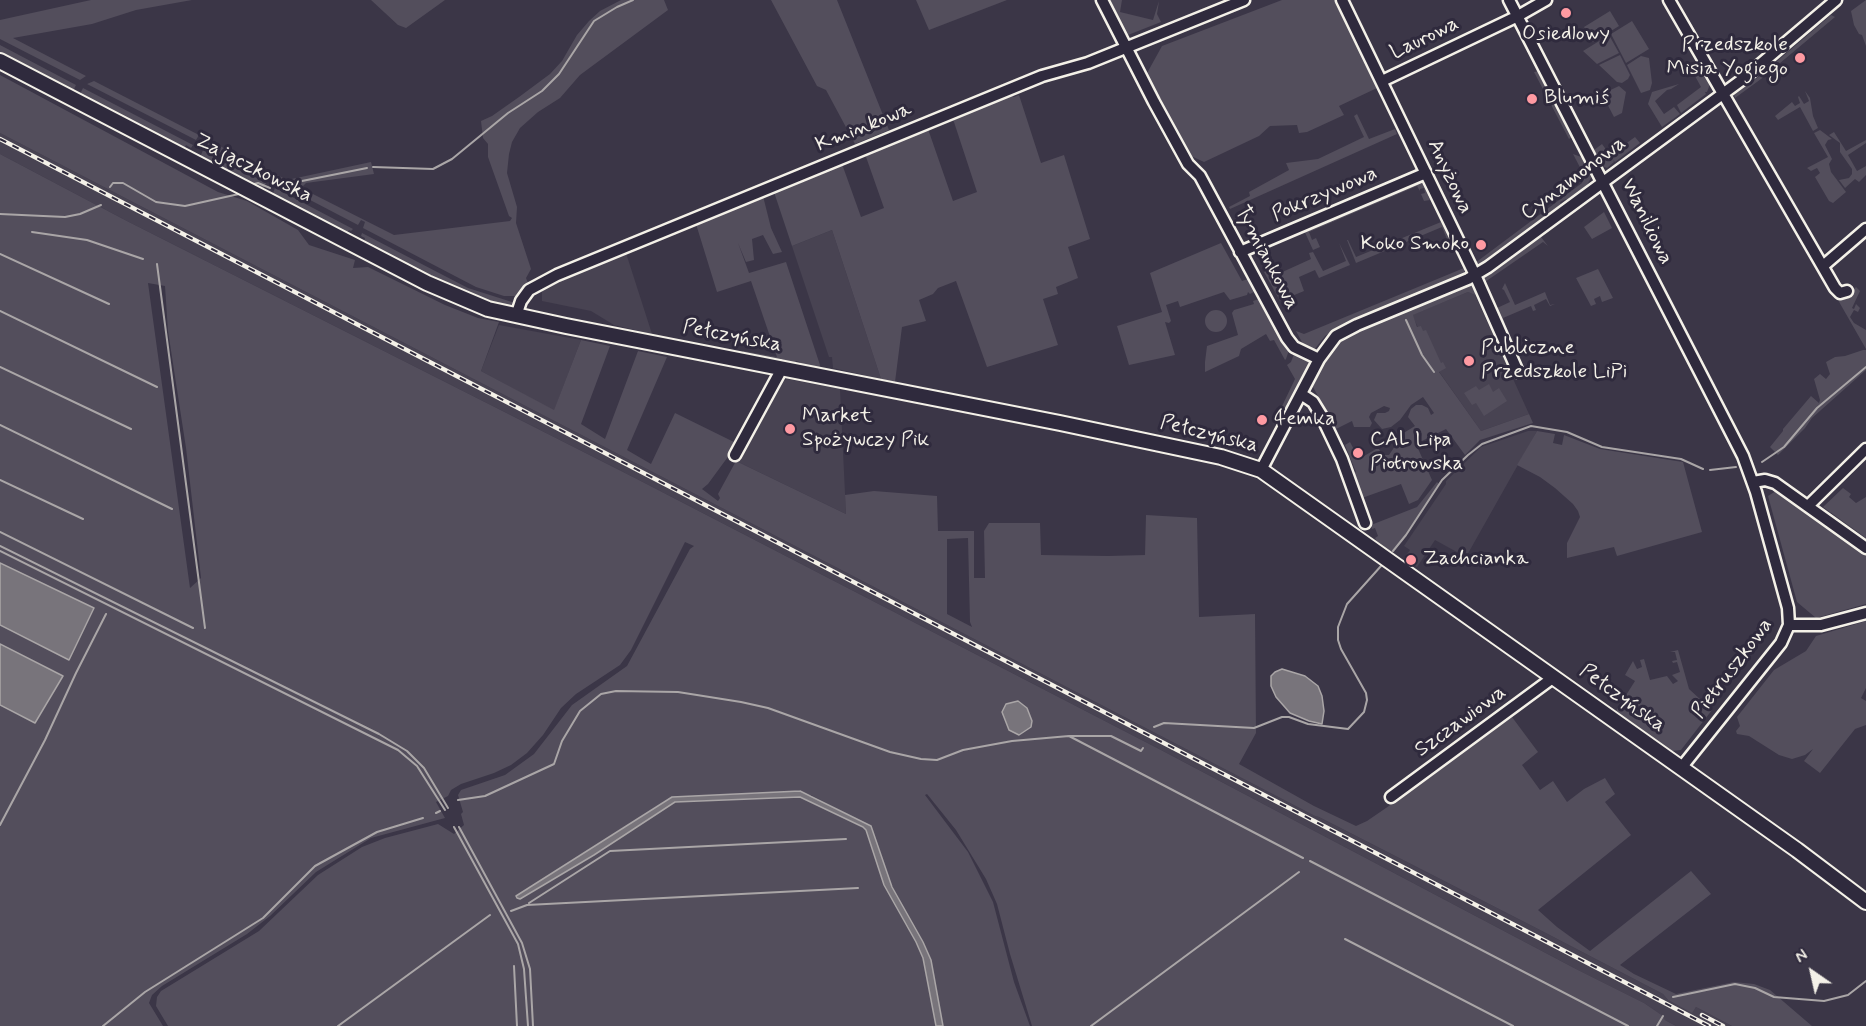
<!DOCTYPE html>
<html>
<head>
<meta charset="utf-8">
<style>
  body { margin:0 }
  #map { position:relative; width:1866px; height:1026px; overflow:hidden; background:#3b3647; font-family:Mynerve,sans-serif }
  canvas { display:block }
  .north { position:absolute; left:1782px; top:942px; width:60px; height:60px; -webkit-text-stroke:4px #2f2a3d; paint-order:stroke; rotate:326deg; font-size:16px; font-weight:700; line-height:24px; text-align:center; color:#f4f1e8 }
  .north::after { content:''; display:block; margin:auto; width:21px; height:27px; background:#f4f1e8; clip-path:polygon(50% 0,100% 100%,50% 72%,0 100%) }
</style>
</head>
<body>
<div id="map">
<canvas width="1866" height="1026"></canvas>
<div class="north">N</div>
</div>
<script>
const ctx = document.querySelector('canvas').getContext('2d');
ctx.lineJoin = 'round';
function fillPath(path, color) { ctx.fillStyle = color; ctx.fill(path, 'evenodd'); }
const shape = rows => new Path2D(rows.map(r => 'M' + r).join(''));
function trace(path, color, width, dash) { ctx.strokeStyle = color; ctx.lineWidth = width; ctx.lineCap = dash ? 'butt' : 'round'; ctx.setLineDash(dash || []); ctx.stroke(path); }
function drawText(font, color, halo, rows, align = 'center') {
  ctx.font = font + ' Mynerve,sans-serif'; ctx.lineWidth = 6; ctx.setLineDash([]); ctx.textBaseline = 'middle'; ctx.strokeStyle = halo; ctx.fillStyle = color; for (const [text, x, y, turn = 0] of rows) {
    ctx.save(); ctx.translate(x, y); ctx.rotate((+turn || 0) * Math.PI / 180); ctx.textAlign = isNaN(turn) ? turn : align; if (halo) ctx.strokeText(text, 0, 0); ctx.fillText(text, 0, 0); ctx.restore();
  }
}
fillPath(shape([
  [0,133,1315,816,1319,817,1540,930,1663,994,1668,1000,1692,1012,1696,1007,1732,1026,1676,1026,1665,1020,1660,1014,1644,1003,1576,969,1161,750,635,478,125,220,0,154],
  [832,230,881,379,833,368,832,357,829,357,792,246],
  [626,253,652,334,614,325,591,311,542,301,542,289],
  [1468,292,1475,295,1529,414,1481,431,1440,373,1412,315],
  [499,325,581,340,554,411,481,371],
  [787,379,840,389,846,514,736,461,778,384],
  [1528,431,1537,431,1466,557,1435,540,1417,567,1404,558,1410,550,1404,546,1446,484,1446,481,1481,447]
]), '#484352');
fillPath(shape([
  [91,0,192,0,136,10,92,24,13,38,86,76,80,80,0,39,0,20],
  [371,0,445,0,406,28,398,25],
  [621,0,664,0,668,10,580,75,560,98,538,112,520,128,512,142,509,154,507,173,517,207,516,223,531,269,526,278,528,283,518,296,504,296,476,287,363,228,365,222,361,220,358,225,201,143,204,138,287,180,371,162,374,174,306,183,301,188,394,235,510,221,512,218,509,216,488,157,488,144,483,138,481,121,492,116,519,97,550,74,562,61,577,35,589,21,600,11],
  [771,0,837,0,889,130,855,144,826,90,817,86],
  [916,0,1007,0,929,30],
  [1109,0,1122,0,1120,12,1153,20,1159,1,1157,14,1161,22,1128,35,1126,34],
  [1282,0,1335,0,1377,88,1339,106,1344,115,1307,132,1299,133,1297,125,1270,126,1259,136,1204,162,1189,155,1146,75,1162,46],
  [1866,0,1866,46,1862,35,1859,34,1854,25,1851,11],
  [1610,11,1619,26,1593,42,1584,27],
  [1831,15,1835,17,1761,79,1735,98,1734,95,1761,75],
  [1632,21,1649,49,1626,63,1611,34],
  [1609,35,1619,53,1597,64,1583,51],
  [0,45,76,85,73,91,71,94,66,88,0,53],
  [1620,55,1630,75,1628,79,1622,83,1617,82,1599,65],
  [1641,56,1649,58,1652,83,1650,90,1641,93,1627,65],
  [1539,71,1573,136,1569,139,1534,72],
  [1702,71,1710,84,1707,92,1705,92,1706,94,1681,113,1677,105,1701,87,1695,76],
  [0,75,218,192,247,201,298,230,309,245,355,260,353,268,368,267,445,305,478,318,499,322,481,371,554,410,581,340,610,346,581,424,605,439,638,351,667,357,627,450,651,464,675,413,736,443,730,454,708,484,702,489,718,501,720,498,718,494,736,461,846,514,845,495,874,491,937,496,938,531,974,531,974,578,985,578,984,531,989,523,1040,523,1041,555,1108,556,1145,555,1146,515,1197,518,1199,617,1255,614,1256,733,1239,764,1314,806,1356,826,1367,821,1402,797,1512,717,1538,752,1522,765,1540,790,1553,781,1567,802,1584,789,1605,778,1615,794,1605,802,1631,835,1538,910,1557,927,1590,951,1691,871,1711,894,1620,965,1634,974,1676,994,1734,982,1754,984,1770,990,1812,1026,1732,1026,1696,1007,1692,1013,1668,1000,1663,994,1540,930,1319,817,1315,816,0,133],
  [968,538,970,622,972,627,947,614,947,539],
  [94,81,199,135,196,140,87,84],
  [1679,84,1671,89,1667,90,1655,101,1664,114,1674,107,1680,114,1662,127,1648,104,1652,92],
  [1619,86,1626,92,1622,113,1614,117,1602,94],
  [83,88,193,145,191,148,186,145,184,149,80,99,80,94],
  [1805,91,1810,98,1813,116,1818,128,1813,131,1800,107,1778,120,1775,116,1792,102,1795,106,1800,103,1798,97,1799,96,1804,104,1809,101],
  [1010,95,1014,97,1019,95,1041,163,1064,155,1090,239,1068,247,1078,278,1056,287,1058,294,1043,299,1058,345,987,367,956,281,938,288,933,294,919,300,926,321,902,327,895,382,881,379,832,230,792,246,774,192,842,164,861,217,884,208,865,154,928,129,953,201,977,192,953,119],
  [1357,114,1369,139,1395,129,1397,134,1230,209,1229,207,1250,196,1249,192,1289,170,1286,163,1318,159,1364,137,1354,116],
  [1820,130,1832,139,1828,140,1825,145,1832,159,1829,164,1831,172,1846,192,1833,203,1829,201,1815,177,1820,173,1817,168,1811,171,1807,168,1828,157,1814,133],
  [1834,132,1846,151,1866,140,1866,143,1848,155,1857,171,1866,166,1866,175,1859,182,1855,179,1845,188,1839,180,1849,178,1852,174,1852,169,1840,152,1840,143,1829,135],
  [1635,137,1640,143,1615,162,1613,160,1614,162,1607,168,1602,166,1594,150,1602,144,1610,155],
  [203,150,266,183,263,189,273,193,275,188,353,229,351,231,349,230,346,234,200,158],
  [0,154,125,220,635,478,1161,750,1576,969,1644,1003,1663,1016,1665,1020,1676,1026,1032,1026,1010,954,997,904,986,879,956,830,927,794,925,795,968,852,993,902,1014,982,1030,1026,943,1026,931,960,923,942,892,887,868,825,811,795,749,793,668,799,516,896,517,898,519,899,594,855,675,802,800,797,863,827,866,830,898,911,916,942,923,958,936,1026,168,1026,156,1006,157,997,161,991,259,931,318,875,362,847,385,838,438,824,454,834,464,825,461,814,463,812,458,795,461,790,505,775,534,754,572,705,627,666,690,549,694,546,685,542,631,650,620,665,576,694,561,708,543,735,527,753,511,765,494,773,461,784,451,790,448,796,436,802,445,818,371,838,316,872,270,916,247,934,162,986,152,995,149,1003,163,1026,0,1026,0,705,35,723,63,676,0,644,0,625,69,660,94,609,0,563],
  [148,283,165,286,168,331,186,448,201,578,190,588],
  [1573,154,1584,158,1590,169,1591,178,1587,185,1567,200,1566,199,1560,202,1561,205,1487,260,1479,265,1475,263,1582,183,1584,175],
  [1420,178,1430,200,1424,201,1421,194,1425,193,1424,188,1420,189,1420,191,1417,186,1309,232,1312,240,1316,238,1320,247,1313,250,1303,228],
  [763,196,771,228,782,252,773,254,763,235,752,239,754,260,746,262,738,243,749,273,786,262,820,365,819,369,800,365,800,362,796,361,795,364,743,353,743,351,777,357,751,281,717,292,696,224],
  [1604,212,1612,228,1592,239,1584,227],
  [1441,222,1451,243,1449,244,1442,227,1356,263,1347,240,1348,240,1356,257],
  [362,233,468,288,515,303,509,307,500,308,432,280,364,242,365,238,361,236],
  [1536,236,1541,237,1548,246,1543,242,1482,284,1482,277,1484,275],
  [1221,243,1242,281,1248,279,1254,292,1250,294,1248,292,1247,295,1230,300,1224,292,1180,307,1178,301,1166,305,1171,321,1169,323,1165,322,1175,355,1129,365,1117,326,1162,312,1150,273],
  [1339,243,1350,265,1319,278,1315,270,1299,277,1304,291,1280,301,1264,272,1270,269,1274,275,1278,274,1311,259,1309,253,1313,252,1323,271,1346,261],
  [1464,268,1464,273,1460,276,1339,327,1325,336,1314,350,1304,346,1296,331,1304,334],
  [1598,269,1613,298,1602,302,1600,296,1594,299,1596,304,1591,306,1576,278],
  [1470,283,1474,284,1477,291,1475,295,1468,292,1413,315,1417,327,1421,326,1423,331,1426,330,1441,363,1443,362,1446,368,1439,372,1481,431,1529,414,1533,423,1480,440,1465,455,1446,429,1416,444,1432,480,1418,500,1409,504,1401,484,1362,498,1354,473,1356,472,1345,445,1350,442,1359,459,1376,449,1379,449,1382,455,1389,455,1395,446,1405,440,1405,436,1402,434,1415,426,1408,417,1411,409,1416,405,1422,405,1428,408,1431,415,1434,413,1423,397,1411,405,1400,420,1391,427,1382,429,1374,420,1377,413,1385,413,1389,411,1390,408,1384,406,1371,413,1369,417,1372,423,1370,427,1354,427,1352,421,1336,429,1313,387,1320,372,1317,370,1338,341,1349,333],
  [1505,283,1515,305,1545,292,1550,305,1555,304,1550,306,1546,299,1534,305,1536,310,1533,311,1531,306,1503,318,1505,324,1502,324,1497,308,1510,302,1504,290,1502,289],
  [1856,287,1860,291,1852,308,1854,309,1856,304,1860,308,1858,312,1854,310,1850,317,1854,323,1866,330,1866,349,1834,293,1846,297],
  [1259,299,1283,343,1289,350,1286,359,1285,360,1274,340,1270,341,1266,334,1241,349,1239,356,1205,372,1205,362,1207,346,1238,335,1232,313,1234,310,1254,304,1253,301],
  '1205 321a11 11 0 1 1 22 0a11 11 0 1 1-22 0Z',
  [1863,350,1866,350,1866,370,1812,418,1805,428,1778,455,1770,447,1783,431,1783,429,1811,396,1819,403,1820,400,1814,379,1820,374,1826,379,1830,374,1826,362,1835,357,1845,356],
  [1294,354,1308,361,1308,367,1293,397,1273,425,1295,379,1287,365,1291,362],
  [1489,384,1493,392,1499,388,1507,401,1484,416,1476,403,1472,405,1464,393,1476,386,1479,390],
  [1537,431,1555,434,1553,443,1562,445,1564,435,1600,449,1683,462,1702,532,1617,556,1614,547,1567,558,1567,543,1580,517,1578,511,1573,504,1555,488,1540,477,1517,465],
  [1437,482,1439,484,1406,534,1391,552,1377,542,1375,538,1378,536,1375,528,1372,529,1371,525,1417,507],
  [1843,488,1851,494,1849,497,1856,503,1866,497,1866,538,1823,507],
  [1776,491,1866,554,1866,604,1816,618,1797,602,1768,496],
  [1866,621,1866,688,1861,698,1866,701,1866,725,1855,729,1820,773,1804,761,1813,749,1805,755,1792,759,1779,755,1749,736,1737,734,1736,731,1740,726,1737,717,1774,670,1806,651,1816,636],
  [1678,650,1689,689,1712,710,1681,750,1672,751,1616,711,1635,681,1625,675,1633,661,1637,669,1642,667,1640,660,1644,659,1650,680,1667,676,1673,684,1678,681,1672,675,1680,672,1677,662,1673,663,1672,661,1677,660,1675,652,1670,652]
]), '#534e5c');
const water = shape([
  [0,563,94,608,69,660,0,625,0,563],
  [0,644,63,676,35,723,0,705,0,644],
  [1282,669,1305,676,1318,686,1322,696,1324,711,1322,724,1309,721,1290,713,1276,697,1271,686,1271,676,1275,672,1282,669],
  [1018,701,1027,708,1032,721,1031,727,1019,735,1009,730,1002,712,1006,704,1018,701],
  [800,791,871,826,892,887,923,942,931,960,943,1026,936,1026,923,958,916,942,884,885,866,830,863,827,800,797,675,802,594,855,520,899,517,898,516,896,672,797,800,791]
]);
fillPath(water, '#78747b');
trace(water, '#aaa6a7', 1.5);
trace(shape([
  [373,167,433,169,452,159,508,113,542,91,559,74,594,21,617,7,633,0],
  [254,184,258,183,270,188],
  [287,184,367,168],
  [110,187,113,183,123,183,156,202,185,206,239,194],
  [0,214,65,217,80,214,101,205],
  [32,232,87,240,143,259],
  [0,254,109,304],
  [157,264,205,628],
  [0,311,157,387],
  [1406,320,1422,355,1434,372],
  [0,367,131,429],
  [0,425,172,509],
  [1762,462,1784,447,1817,408,1866,367],
  [1710,470,1736,467],
  [0,480,83,519],
  [0,532,193,628],
  [0,546,379,734,407,751,424,768,448,808],
  [0,551,398,750,417,766,445,810],
  [1393,551,1406,535,1442,480,1468,455,1482,444,1531,426,1567,432,1602,447,1681,459,1703,469],
  [1154,727,1164,723,1254,728,1282,717,1289,717,1308,724,1348,729,1364,712,1367,700,1366,693,1341,649,1338,640,1338,627,1347,604,1381,566],
  [1070,736,1111,736,1141,751,1143,748],
  [458,800,485,796,554,764,562,741,580,711,601,694,616,691,678,692,741,702,768,708,890,752,921,759,937,760,963,750,1012,741,1069,736,1303,858],
  [436,813,440,811],
  [0,825,45,740,76,673,106,614],
  [454,827,518,944,524,969,528,1026],
  [459,827,522,943,530,969,533,1026],
  [1310,861,1628,1026],
  [529,903,610,851,846,839],
  [511,911,527,905,858,888],
  [1345,939,1513,1026],
  [514,966,517,1026],
  [1673,997,1735,984,1755,988,1774,997,1824,1001,1848,995,1866,981],
  [103,1026,145,992,263,918,315,866,377,832,423,818],
  [338,1026,490,915],
  [1091,1026,1299,872],
  [1657,1026,1663,1016]
]), '#aaa6a7', 2);
const minor = shape([
  [1102,0,1154,102,1188,164,1200,176,1287,338,1294,347,1319,359],
  [1342,0,1475,275,1518,372],
  [1509,0,1743,456,1756,492,1788,608,1789,625,1781,643,1681,768],
  [1669,0,1835,288,1840,293,1847,291],
  [1382,81,1518,16,1546,0],
  [1240,252,1426,173],
  [1823,266,1866,229],
  [516,316,521,301,529,290,557,275,1042,76,1088,63,1244,0],
  [1301,394,1313,402,1321,415,1342,459,1365,523],
  [735,455,779,374,780,367],
  [1261,470,1319,359,1336,336,1357,325,1468,279,1488,267,1743,79,1836,0],
  [1753,482,1765,480,1775,483,1866,548],
  [1808,506,1866,449],
  [1789,625,1821,625,1866,613],
  [1391,797,1554,677]
]);
const major = shape([
  [0,61,427,283,488,309,566,326,1060,423,1221,457,1261,470,1797,850,1866,902]
]);
trace(minor, '#f4f1e8', 15);
trace(major, '#f4f1e8', 18);
trace(minor, '#2f2a3d', 10);
trace(major, '#2f2a3d', 14);
const rail = shape([
  [0,139,1709,1026],
  [1702,1015,1723,1026]
]);
trace(rail, '#f4f1e8', 4.5);
trace(rail, '#2f2a3d', 2, [7]);
for (const [x, y, r, color] of [
  [1566,13,6,"#ff9aa2"],
  [1800,58,6,"#ff9aa2"],
  [1532,99,6,"#ff9aa2"],
  [1481,245,6,"#ff9aa2"],
  [1469,361,6,"#ff9aa2"],
  [1262,420,6,"#ff9aa2"],
  [790,429,6,"#ff9aa2"],
  [1358,453,6,"#ff9aa2"],
  [1411,560,6,"#ff9aa2"]
]) { const dot = new Path2D(); dot.arc(x, y, r, 0, 2 * Math.PI); ctx.fillStyle = color; ctx.fill(dot); trace(dot, '#2f2a3d', 2); }
drawText('21px', '#f4f1e8', '#2f2a3d', [
  ["Osiedlowy",1566,35,"center"],
  ["Przedszkole",1788,46,"right"],
  ["Misia Yogiego",1788,70,"right"],
  ["Blumiś",1544,99],
  ["Koko Smoko",1469,245,"right"],
  ["Publiczne",1481,349],
  ["Przedszkole LiPi",1481,373],
  ["Market",802,417],
  ["Spożywczy Pik",802,441],
  ["4emka",1274,420],
  ["CAL Lipa",1370,441],
  ["Piotrowska",1370,465],
  ["Zachcianka",1423,560]
], 'left');
drawText('21px', '#f4f1e8', '#2f2a3d', [
  ["Laurowa",1425,39,-26],
  ["Kminkowa",864,128,-22],
  ["Zajączkowska",253,169,27],
  ["Anyżowa",1449,177,65],
  ["Cynamonowa",1574,179,-37],
  ["Pokrzywowa",1325,195,-23],
  ["Waniliowa",1646,222,64],
  ["Tymiankowa",1266,258,62],
  ["Pełczyńska",732,337,11],
  ["Pełczyńska",1209,435,14],
  ["Pietruszkowa",1733,669,-53],
  ["Pełczyńska",1622,699,36],
  ["Szczawiowa",1461,722,-36]
]);
</script>
</body>
</html>
